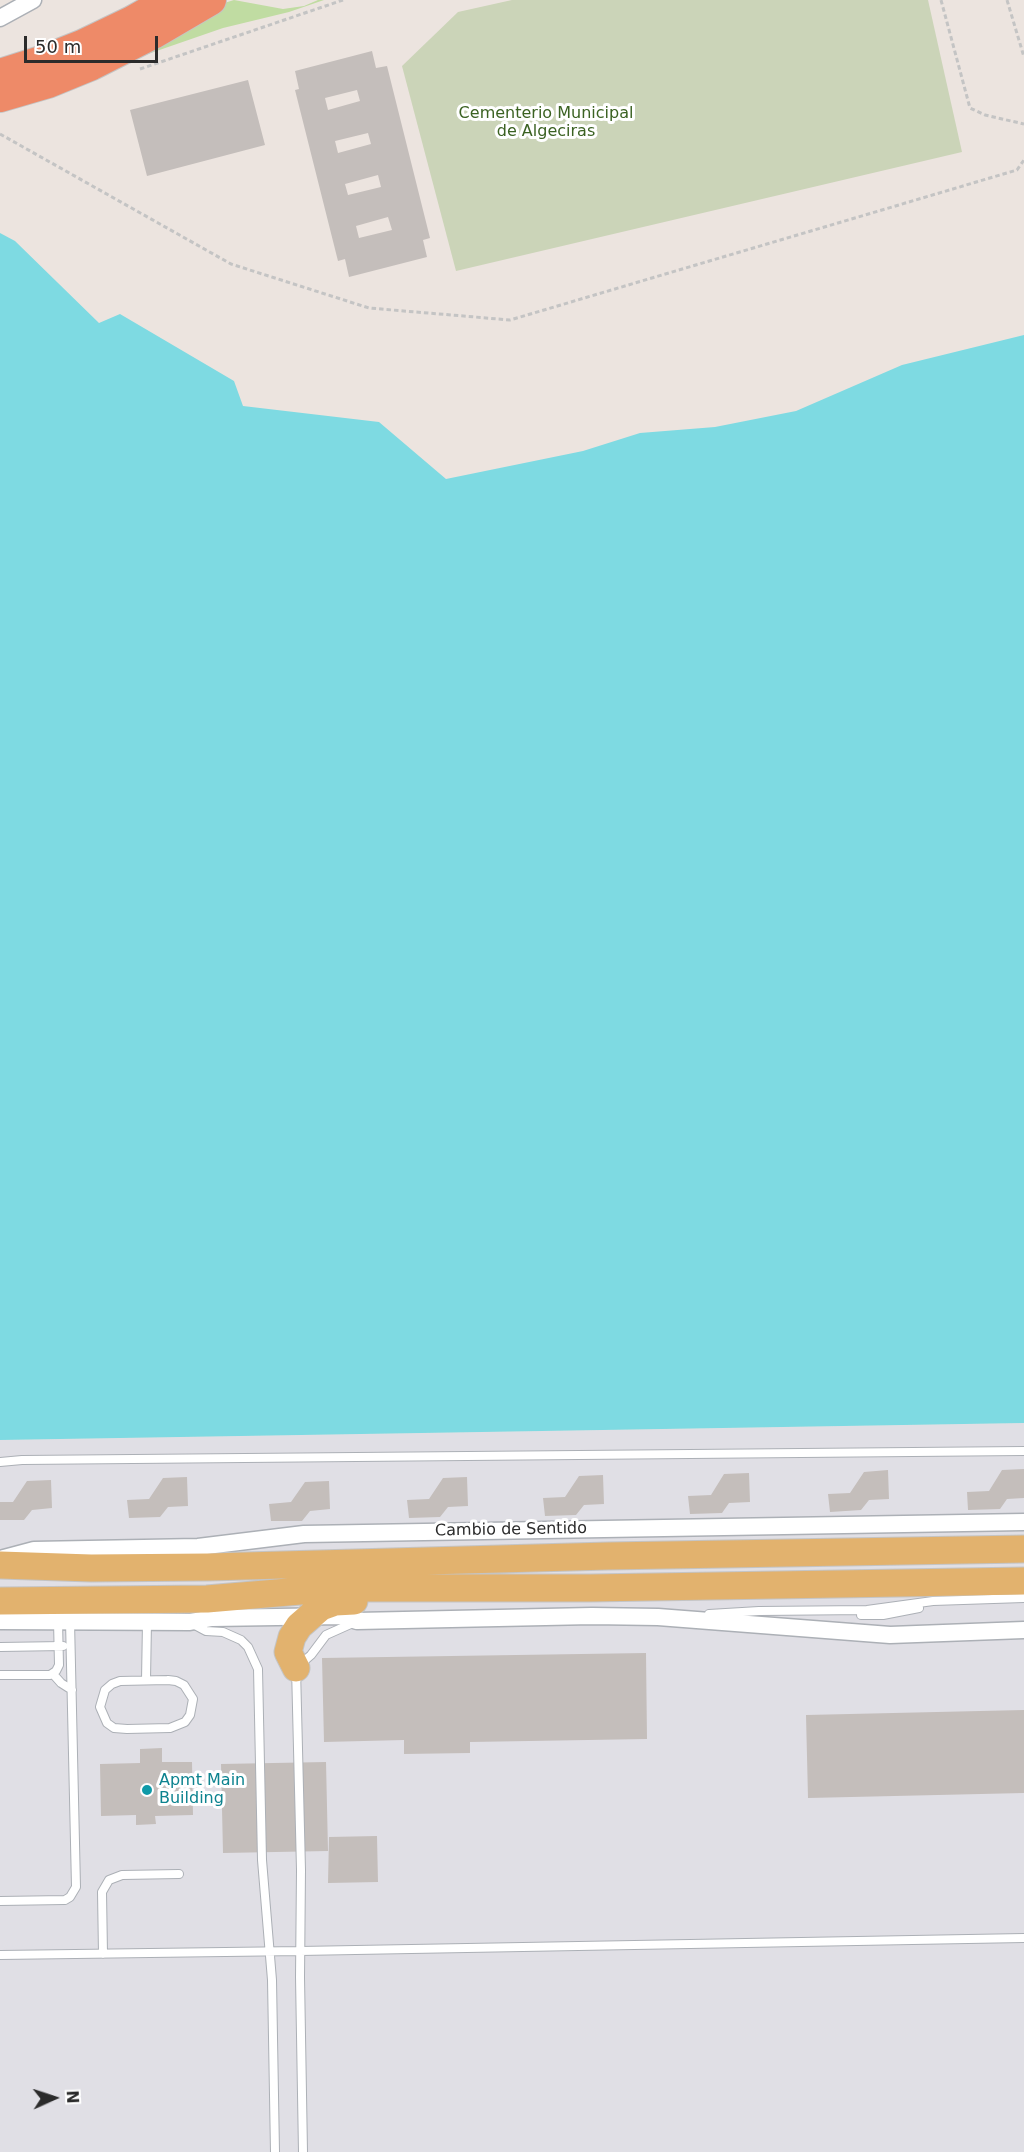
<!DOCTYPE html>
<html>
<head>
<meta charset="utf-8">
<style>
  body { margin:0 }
  #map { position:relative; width:1024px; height:2152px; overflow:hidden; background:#ece4df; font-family:"DejaVu Sans",sans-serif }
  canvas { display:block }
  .north { position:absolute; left:24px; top:2068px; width:60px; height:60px; -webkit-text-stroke:4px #fff; paint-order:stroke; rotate:87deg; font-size:16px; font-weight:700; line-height:24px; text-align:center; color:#2b2b2b }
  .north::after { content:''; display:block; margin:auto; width:21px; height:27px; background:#2b2b2b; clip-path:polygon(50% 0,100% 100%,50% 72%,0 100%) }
  .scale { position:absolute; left:24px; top:36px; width:134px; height:27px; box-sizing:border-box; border:3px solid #2b2b2b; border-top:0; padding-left:8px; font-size:18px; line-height:21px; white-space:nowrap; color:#2b2b2b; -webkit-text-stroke:4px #fff; paint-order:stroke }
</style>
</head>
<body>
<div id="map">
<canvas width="1024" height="2152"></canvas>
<div class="north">N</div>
<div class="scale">50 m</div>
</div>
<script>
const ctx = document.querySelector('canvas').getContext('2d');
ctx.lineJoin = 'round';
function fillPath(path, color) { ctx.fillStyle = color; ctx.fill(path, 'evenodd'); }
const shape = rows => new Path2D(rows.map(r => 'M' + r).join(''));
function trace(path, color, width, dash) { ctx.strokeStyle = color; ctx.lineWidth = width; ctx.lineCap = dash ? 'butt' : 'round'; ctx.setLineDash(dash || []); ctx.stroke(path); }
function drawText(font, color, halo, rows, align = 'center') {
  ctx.font = font + ' "DejaVu Sans",sans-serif'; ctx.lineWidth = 6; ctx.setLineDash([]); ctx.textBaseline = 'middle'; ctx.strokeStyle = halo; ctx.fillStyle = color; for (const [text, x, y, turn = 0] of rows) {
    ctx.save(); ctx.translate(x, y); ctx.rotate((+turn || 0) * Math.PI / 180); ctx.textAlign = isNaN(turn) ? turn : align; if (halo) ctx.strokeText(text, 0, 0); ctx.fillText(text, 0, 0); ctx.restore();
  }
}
fillPath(shape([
  [1024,1423,1024,2152,0,2152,0,1440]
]), '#e0dfe5');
fillPath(shape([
  [234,0,283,9,304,6,318,0,324,0,289,12,223,28,119,64,221,4]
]), '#c0dca2');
fillPath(shape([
  [512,0,928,0,962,152,456,271,402,66,458,12]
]), '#cbd4b8');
fillPath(shape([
  [0,233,15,241,99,323,120,314,234,381,243,406,379,422,446,479,583,451,640,433,715,427,796,411,902,365,1024,335,1024,1423,0,1440]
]), '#7edae2');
fillPath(shape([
  [372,51,376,68,387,66,430,238,423,240,427,257,349,277,345,259,338,261,295,90,299,89,295,71],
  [357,90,360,101,328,110,325,98],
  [368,133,371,144,338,153,335,141],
  [378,175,381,187,348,195,345,184],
  [388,217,392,230,359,238,356,226],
  [248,80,265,145,147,176,130,110],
  [1024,1469,1024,1498,1007,1499,1000,1509,968,1510,967,1492,989,1491,1002,1470],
  [888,1470,889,1499,869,1500,861,1510,830,1512,828,1494,850,1493,864,1472],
  [749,1473,750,1502,729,1503,722,1513,690,1514,688,1496,711,1495,724,1474],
  [603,1475,604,1504,584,1505,576,1515,545,1516,543,1498,565,1497,579,1476],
  [187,1477,188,1506,168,1507,160,1517,129,1518,127,1500,149,1499,163,1478],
  [467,1477,468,1506,448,1507,440,1517,409,1518,407,1500,429,1499,443,1478],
  [51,1480,52,1508,32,1510,24,1520,0,1520,0,1502,13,1502,27,1481],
  [329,1481,330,1509,310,1511,302,1521,271,1521,269,1504,291,1502,305,1482],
  [646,1653,647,1739,470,1742,470,1753,404,1754,404,1740,324,1742,322,1658],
  [1024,1710,1024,1793,808,1798,806,1715],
  [162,1748,162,1762,192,1762,193,1815,155,1816,156,1824,136,1825,136,1815,101,1816,100,1764,140,1763,140,1749],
  [326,1762,328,1851,223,1853,221,1764],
  [377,1836,378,1882,328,1883,329,1837]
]), '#c4bebb');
const lane = shape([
  [0,1462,22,1460,1024,1451],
  [709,1614,759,1611,867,1610,933,1601,1024,1598],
  [861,1615,883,1615,919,1608],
  [193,1624,206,1631,223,1632,241,1640,248,1647,258,1669,262,1860,272,1980,275,2152],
  [0,1647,63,1646],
  [53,1674,61,1683,72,1690],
  [0,1675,50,1675,56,1671,59,1665,58,1621],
  [146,1680,147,1622],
  [168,1680,176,1681,184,1685,193,1699,190,1715,185,1722,170,1728,127,1729,114,1728,107,1723,100,1707,105,1690,112,1684,120,1681,168,1680],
  [0,1901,65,1900,70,1897,76,1887,70,1621],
  [103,1954,102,1892,109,1880,122,1875,179,1874],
  [0,1955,300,1951,1024,1938],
  [303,2152,300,1977,301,1870,296,1668,311,1655,326,1635,355,1622]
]);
const street = shape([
  [0,18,33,0],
  [4,1558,34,1550,198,1547,304,1534,1024,1522],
  [0,1621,190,1622,212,1618,341,1616,357,1621,592,1616,658,1617,890,1635,1024,1630]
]);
const primary = shape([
  [0,1565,91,1568,209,1567,608,1556,1024,1549],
  [0,1601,207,1599,335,1588,590,1588,1024,1581],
  [296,1668,288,1652,292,1637,299,1626,321,1607,335,1602,354,1601]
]);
const highway = shape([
  [0,74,44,60,82,45,132,21,169,0],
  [0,97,48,83,92,65,153,34,211,0]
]);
trace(lane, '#acb0b6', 10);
trace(street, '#acb0b6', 19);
trace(primary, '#c4c4c4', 29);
trace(highway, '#c4c4c4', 32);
trace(shape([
  [941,0,970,108,985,115,1024,124],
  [1007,0,1024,57],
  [140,69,343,0],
  [0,134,231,264,369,308,510,320,1017,170,1024,160]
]), '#c4c4c4', 3, [4.5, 3]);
trace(lane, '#fff', 8);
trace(street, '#fff', 16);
trace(primary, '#e2b26e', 27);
trace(highway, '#ee8a68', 30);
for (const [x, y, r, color] of [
  [147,1790,6,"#0f9aa8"]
]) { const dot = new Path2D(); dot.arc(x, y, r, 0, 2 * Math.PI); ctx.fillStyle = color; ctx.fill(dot); trace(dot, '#fff', 2); }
drawText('16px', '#3b6222', '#fff', [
  ["Cementerio Municipal",546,114],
  ["de Algeciras",546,132]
]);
drawText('16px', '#2b2b2b', '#fff', [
  ["Cambio de Sentido",511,1530,-1]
]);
drawText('16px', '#0d838f', '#fff', [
  ["Apmt Main",159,1781],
  ["Building",159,1799]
], 'left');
</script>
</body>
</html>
